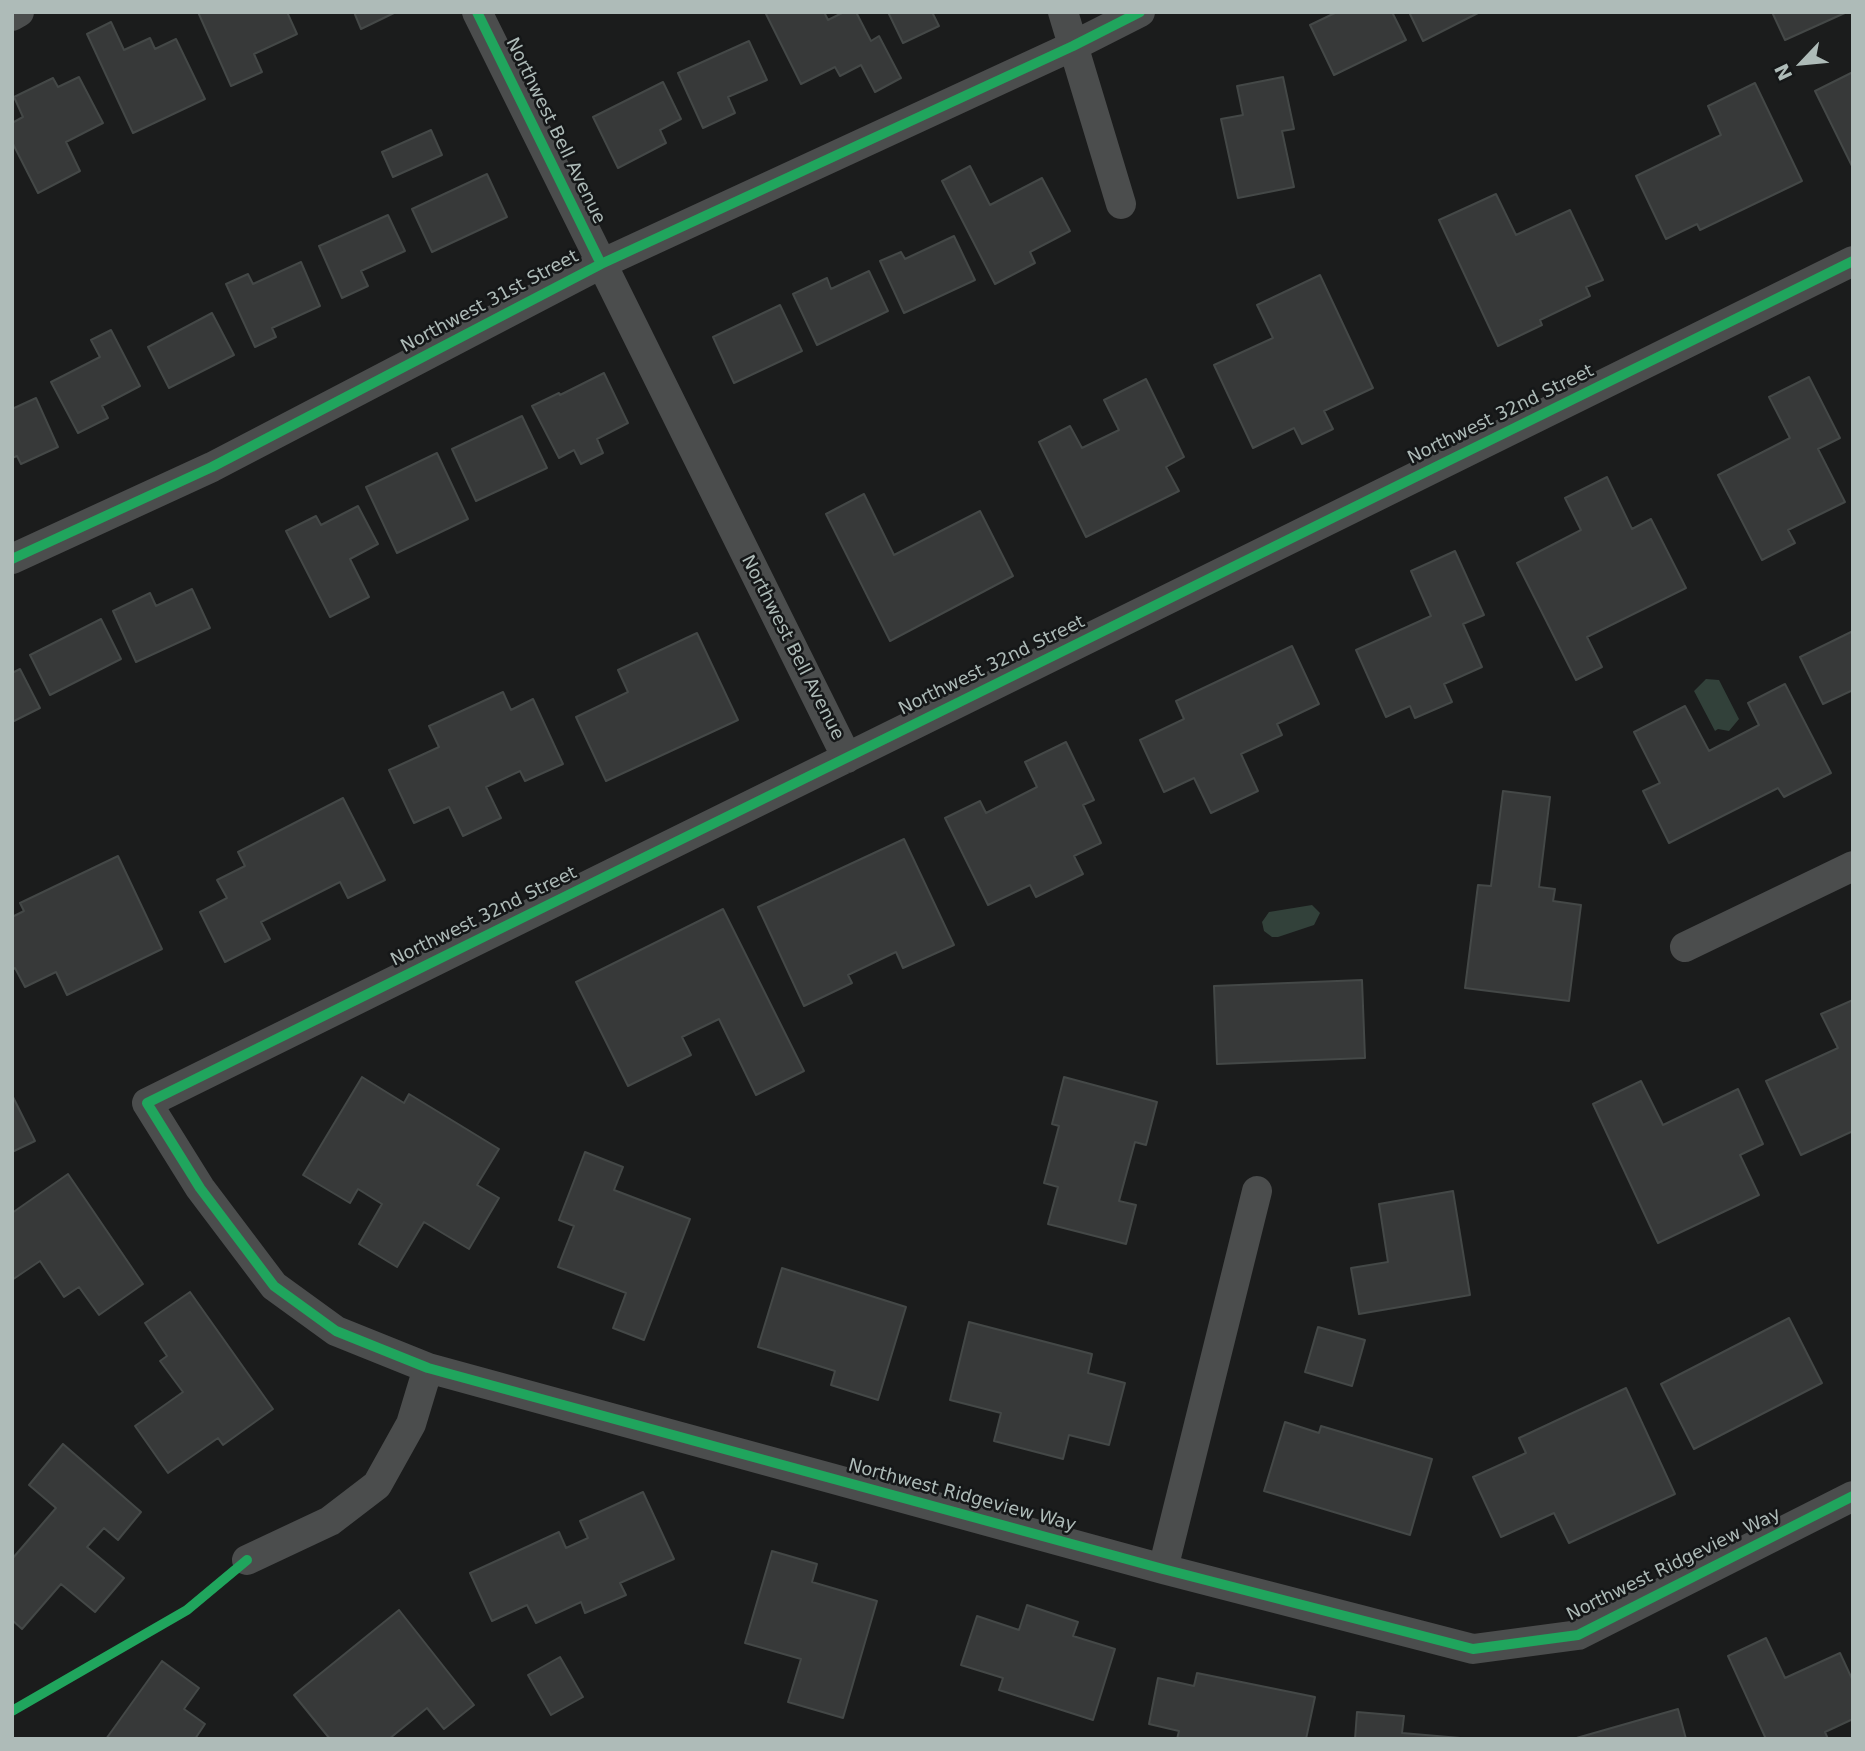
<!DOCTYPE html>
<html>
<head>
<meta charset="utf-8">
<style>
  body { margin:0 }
  #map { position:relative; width:1865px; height:1751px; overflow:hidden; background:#1b1c1c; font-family:"DejaVu Sans",sans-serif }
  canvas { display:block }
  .frame { position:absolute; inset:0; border:14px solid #aebbb8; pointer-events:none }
  .north { position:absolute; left:1767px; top:28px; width:70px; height:70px; -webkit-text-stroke:5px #151718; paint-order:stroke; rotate:244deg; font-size:19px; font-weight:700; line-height:28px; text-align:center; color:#aebbb8 }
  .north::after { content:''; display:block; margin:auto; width:24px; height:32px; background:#aebbb8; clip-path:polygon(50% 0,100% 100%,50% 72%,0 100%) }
</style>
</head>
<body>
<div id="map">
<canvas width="1865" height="1751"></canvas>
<div class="frame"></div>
<div class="north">N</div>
</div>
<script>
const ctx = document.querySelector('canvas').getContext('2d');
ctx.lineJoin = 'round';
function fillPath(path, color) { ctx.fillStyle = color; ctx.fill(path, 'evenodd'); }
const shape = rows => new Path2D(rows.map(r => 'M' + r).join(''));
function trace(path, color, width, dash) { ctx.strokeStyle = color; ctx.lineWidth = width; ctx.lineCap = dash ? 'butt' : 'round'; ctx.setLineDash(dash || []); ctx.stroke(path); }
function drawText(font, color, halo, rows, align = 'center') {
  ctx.font = font + ' "DejaVu Sans",sans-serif'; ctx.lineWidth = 5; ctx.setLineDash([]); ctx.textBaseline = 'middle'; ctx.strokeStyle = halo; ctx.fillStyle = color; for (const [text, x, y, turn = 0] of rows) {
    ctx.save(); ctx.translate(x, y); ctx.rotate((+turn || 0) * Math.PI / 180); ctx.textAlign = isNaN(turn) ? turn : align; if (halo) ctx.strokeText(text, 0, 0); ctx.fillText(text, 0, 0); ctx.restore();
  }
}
fillPath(shape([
  [1706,679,1719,680,1739,719,1729,731,1718,729,1715,731,1694,691],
  [1312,905,1320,913,1314,925,1278,937,1272,937,1264,931,1262,922,1269,912]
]), '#32413a');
const building = shape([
  [198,12,287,12,297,34,254,54,262,72,231,86,198,12],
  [354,12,396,12,361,29,354,12],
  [765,12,824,12,828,20,844,12,856,12,871,41,879,36,901,78,875,92,861,65,840,76,835,67,801,84,765,12],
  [888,12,932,12,939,26,903,43,888,12],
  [1337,12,1392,12,1406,40,1334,75,1310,25,1337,12],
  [1409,12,1480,12,1423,41,1409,12],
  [1772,12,1847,12,1785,40,1772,12],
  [111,22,124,50,150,38,155,49,176,39,205,99,133,133,87,34,111,22],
  [749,41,767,80,728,97,735,113,703,128,678,73,749,41],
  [1853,72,1853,166,1852,166,1815,91,1853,72],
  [79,77,103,123,66,142,80,171,38,193,12,142,12,123,23,117,14,97,53,78,58,87,79,77],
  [1283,77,1294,129,1282,131,1294,187,1238,198,1221,119,1243,115,1237,86,1283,77],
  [663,82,681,119,660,130,666,143,618,168,593,117,663,82],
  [1755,83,1802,181,1700,230,1697,224,1666,239,1636,176,1721,135,1708,106,1755,83],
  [431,130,442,155,393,177,382,152,431,130],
  [970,166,990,205,1042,178,1070,231,1030,252,1035,263,995,284,942,181,970,166],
  [487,174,507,217,432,252,412,209,487,174],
  [1496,194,1516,235,1570,210,1603,280,1586,287,1590,296,1540,320,1542,325,1498,346,1439,220,1496,194],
  [388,215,405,251,361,271,368,286,342,298,319,246,388,215],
  [954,236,975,280,904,313,880,261,901,252,905,259,954,236],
  [301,262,320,306,272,328,276,337,255,347,226,284,248,274,253,284,301,262],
  [869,271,888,311,817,345,793,294,827,278,831,289,869,271],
  [1320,275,1373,388,1324,411,1333,429,1302,444,1294,428,1253,448,1214,365,1273,338,1257,305,1320,275],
  [780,305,802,351,734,383,713,337,780,305],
  [212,313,234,355,169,388,148,347,212,313],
  [111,330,140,386,102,406,108,418,78,433,51,382,100,357,91,340,111,330],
  [604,373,628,423,597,439,603,453,581,464,574,450,559,458,532,406,559,393,560,395,604,373],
  [1809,377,1840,438,1818,449,1845,502,1788,530,1795,543,1762,560,1718,475,1790,438,1769,397,1809,377],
  [1146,379,1184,457,1166,467,1179,491,1086,537,1039,442,1070,426,1082,448,1119,430,1104,400,1146,379],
  [36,398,58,447,21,464,17,456,12,458,12,409,36,398],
  [522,416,547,468,476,501,452,449,522,416],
  [437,453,468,519,397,553,366,487,437,453],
  [1607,477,1632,529,1651,519,1686,588,1587,637,1602,667,1576,680,1517,563,1581,530,1565,498,1607,477],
  [864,494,894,555,980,511,1013,576,890,641,826,514,864,494],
  [358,506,378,544,350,559,369,597,330,617,286,531,316,516,321,525,358,506],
  [1455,551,1484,615,1463,624,1482,667,1444,684,1452,702,1415,718,1410,706,1386,717,1356,650,1431,616,1411,571,1455,551],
  [192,589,210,628,136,662,113,611,150,593,156,606,192,589],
  [101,619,121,659,50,695,30,655,101,619],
  [1853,631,1853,690,1823,704,1800,657,1853,631],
  [697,633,738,720,606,781,576,717,628,692,618,670,697,633],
  [1292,646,1319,704,1277,724,1282,735,1241,754,1258,791,1211,813,1194,778,1164,792,1140,740,1184,719,1176,701,1292,646],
  [20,669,40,708,12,722,12,673,20,669],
  [1785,684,1831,773,1784,797,1778,788,1669,843,1643,791,1660,783,1634,732,1685,706,1709,751,1759,725,1748,703,1785,684],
  [503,692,511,710,533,699,563,764,525,781,520,771,486,787,501,818,463,836,449,807,414,823,389,770,439,747,429,726,503,692],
  [1066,742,1094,800,1083,805,1101,843,1074,856,1083,874,1036,897,1030,885,988,905,945,818,980,801,986,813,1037,787,1025,762,1066,742],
  [1503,791,1550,797,1539,887,1555,889,1553,901,1581,905,1569,1001,1465,988,1478,885,1491,886,1503,791],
  [343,798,385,880,348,898,340,882,261,922,270,939,225,962,200,912,227,898,217,880,245,866,238,852,343,798],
  [904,839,954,945,903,968,896,952,848,975,852,983,804,1006,758,907,904,839],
  [118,856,162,949,67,995,56,972,25,987,15,968,12,969,12,917,24,911,20,903,118,856],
  [723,909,804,1071,756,1095,719,1019,682,1037,691,1055,628,1086,576,982,723,909],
  [1362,980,1365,1058,1217,1064,1214,986,1362,980],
  [1853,1000,1853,1131,1801,1155,1766,1081,1838,1048,1821,1014,1853,1000],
  [362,1077,404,1103,409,1094,499,1149,477,1185,499,1198,469,1249,424,1222,397,1267,359,1244,382,1204,358,1189,350,1203,303,1175,362,1077],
  [1064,1077,1157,1102,1146,1145,1135,1142,1119,1201,1136,1205,1126,1244,1048,1224,1058,1187,1044,1183,1059,1126,1052,1124,1064,1077],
  [1641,1081,1663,1125,1738,1089,1763,1144,1740,1155,1759,1195,1658,1243,1593,1104,1641,1081],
  [12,1095,35,1141,12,1152,12,1095],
  [585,1152,623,1167,614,1190,690,1219,644,1340,613,1328,626,1293,558,1267,574,1226,559,1220,585,1152],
  [68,1174,143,1284,99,1315,79,1287,64,1297,40,1261,12,1280,12,1213,68,1174],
  [1453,1191,1470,1295,1359,1314,1351,1268,1388,1262,1379,1204,1453,1191],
  [782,1268,906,1307,878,1400,831,1385,835,1371,758,1347,782,1268],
  [190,1292,273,1409,223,1445,218,1438,168,1473,135,1426,183,1392,160,1361,167,1356,145,1323,190,1292],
  [1789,1318,1822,1383,1694,1449,1661,1384,1789,1318],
  [969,1322,1092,1354,1088,1373,1125,1383,1109,1445,1069,1435,1063,1459,994,1441,1001,1413,950,1400,969,1322],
  [1318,1327,1365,1340,1352,1386,1305,1372,1318,1327],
  [1626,1388,1675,1494,1569,1543,1554,1513,1501,1537,1473,1477,1526,1453,1519,1438,1626,1388],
  [1285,1422,1319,1433,1321,1426,1432,1459,1410,1535,1264,1491,1285,1422],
  [63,1444,141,1512,118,1540,104,1528,87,1547,124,1578,95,1612,61,1584,22,1629,12,1620,12,1559,56,1508,29,1485,63,1444],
  [643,1492,674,1559,620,1583,626,1595,585,1613,581,1602,536,1623,527,1605,492,1621,470,1573,559,1532,566,1548,588,1538,580,1521,643,1492],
  [772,1551,817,1564,812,1582,877,1601,843,1718,788,1702,801,1659,745,1643,772,1551],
  [1027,1605,1078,1622,1073,1636,1115,1649,1093,1720,999,1690,1003,1678,961,1665,977,1616,1019,1630,1027,1605],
  [399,1610,474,1705,444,1729,427,1708,389,1739,330,1739,294,1695,399,1610],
  [1766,1638,1785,1678,1840,1653,1853,1681,1853,1719,1825,1732,1828,1739,1766,1739,1728,1656,1766,1638],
  [560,1657,583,1697,551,1715,528,1675,560,1657],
  [162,1661,199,1688,184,1709,205,1724,195,1739,106,1739,162,1661],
  [1197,1673,1315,1697,1306,1739,1177,1739,1179,1731,1149,1724,1158,1678,1194,1686,1197,1673],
  [1678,1709,1686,1739,1573,1739,1678,1709],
  [1357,1712,1404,1716,1402,1733,1472,1739,1355,1739,1357,1712]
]);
fillPath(building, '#373939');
trace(building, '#444847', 2);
trace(shape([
  [477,12,847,758],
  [1063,12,1121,204],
  [12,16,19,12],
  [1853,261,147,1103,200,1188,274,1286,336,1331,428,1368,1163,1569,1473,1649,1578,1635,1853,1496],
  [12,559,212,467,601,264,1073,46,1140,12],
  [1685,947,1853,866],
  [247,1560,330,1521,377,1485,411,1424,428,1368],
  [1163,1569,1257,1191]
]), '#4b4d4d', 30);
trace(shape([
  [477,12,601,264],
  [1853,261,147,1103,200,1188,274,1286,336,1331,428,1368,1163,1569,1473,1649,1578,1635,1853,1496],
  [12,559,212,467,601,264,1073,46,1140,12],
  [12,1711,187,1610,247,1560]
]), '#20a55d', 10);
drawText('18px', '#aebbb8', '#151718', [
  ["Northwest Bell Avenue",555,131,64],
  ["Northwest 31st Street",490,302,-28],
  ["Northwest 32nd Street",1501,415,-26],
  ["Northwest Bell Avenue",792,648,63],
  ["Northwest 32nd Street",992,666,-26],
  ["Northwest 32nd Street",484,917,-26],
  ["Northwest Ridgeview Way",962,1496,15],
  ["Northwest Ridgeview Way",1674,1565,-26]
]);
</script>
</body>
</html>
